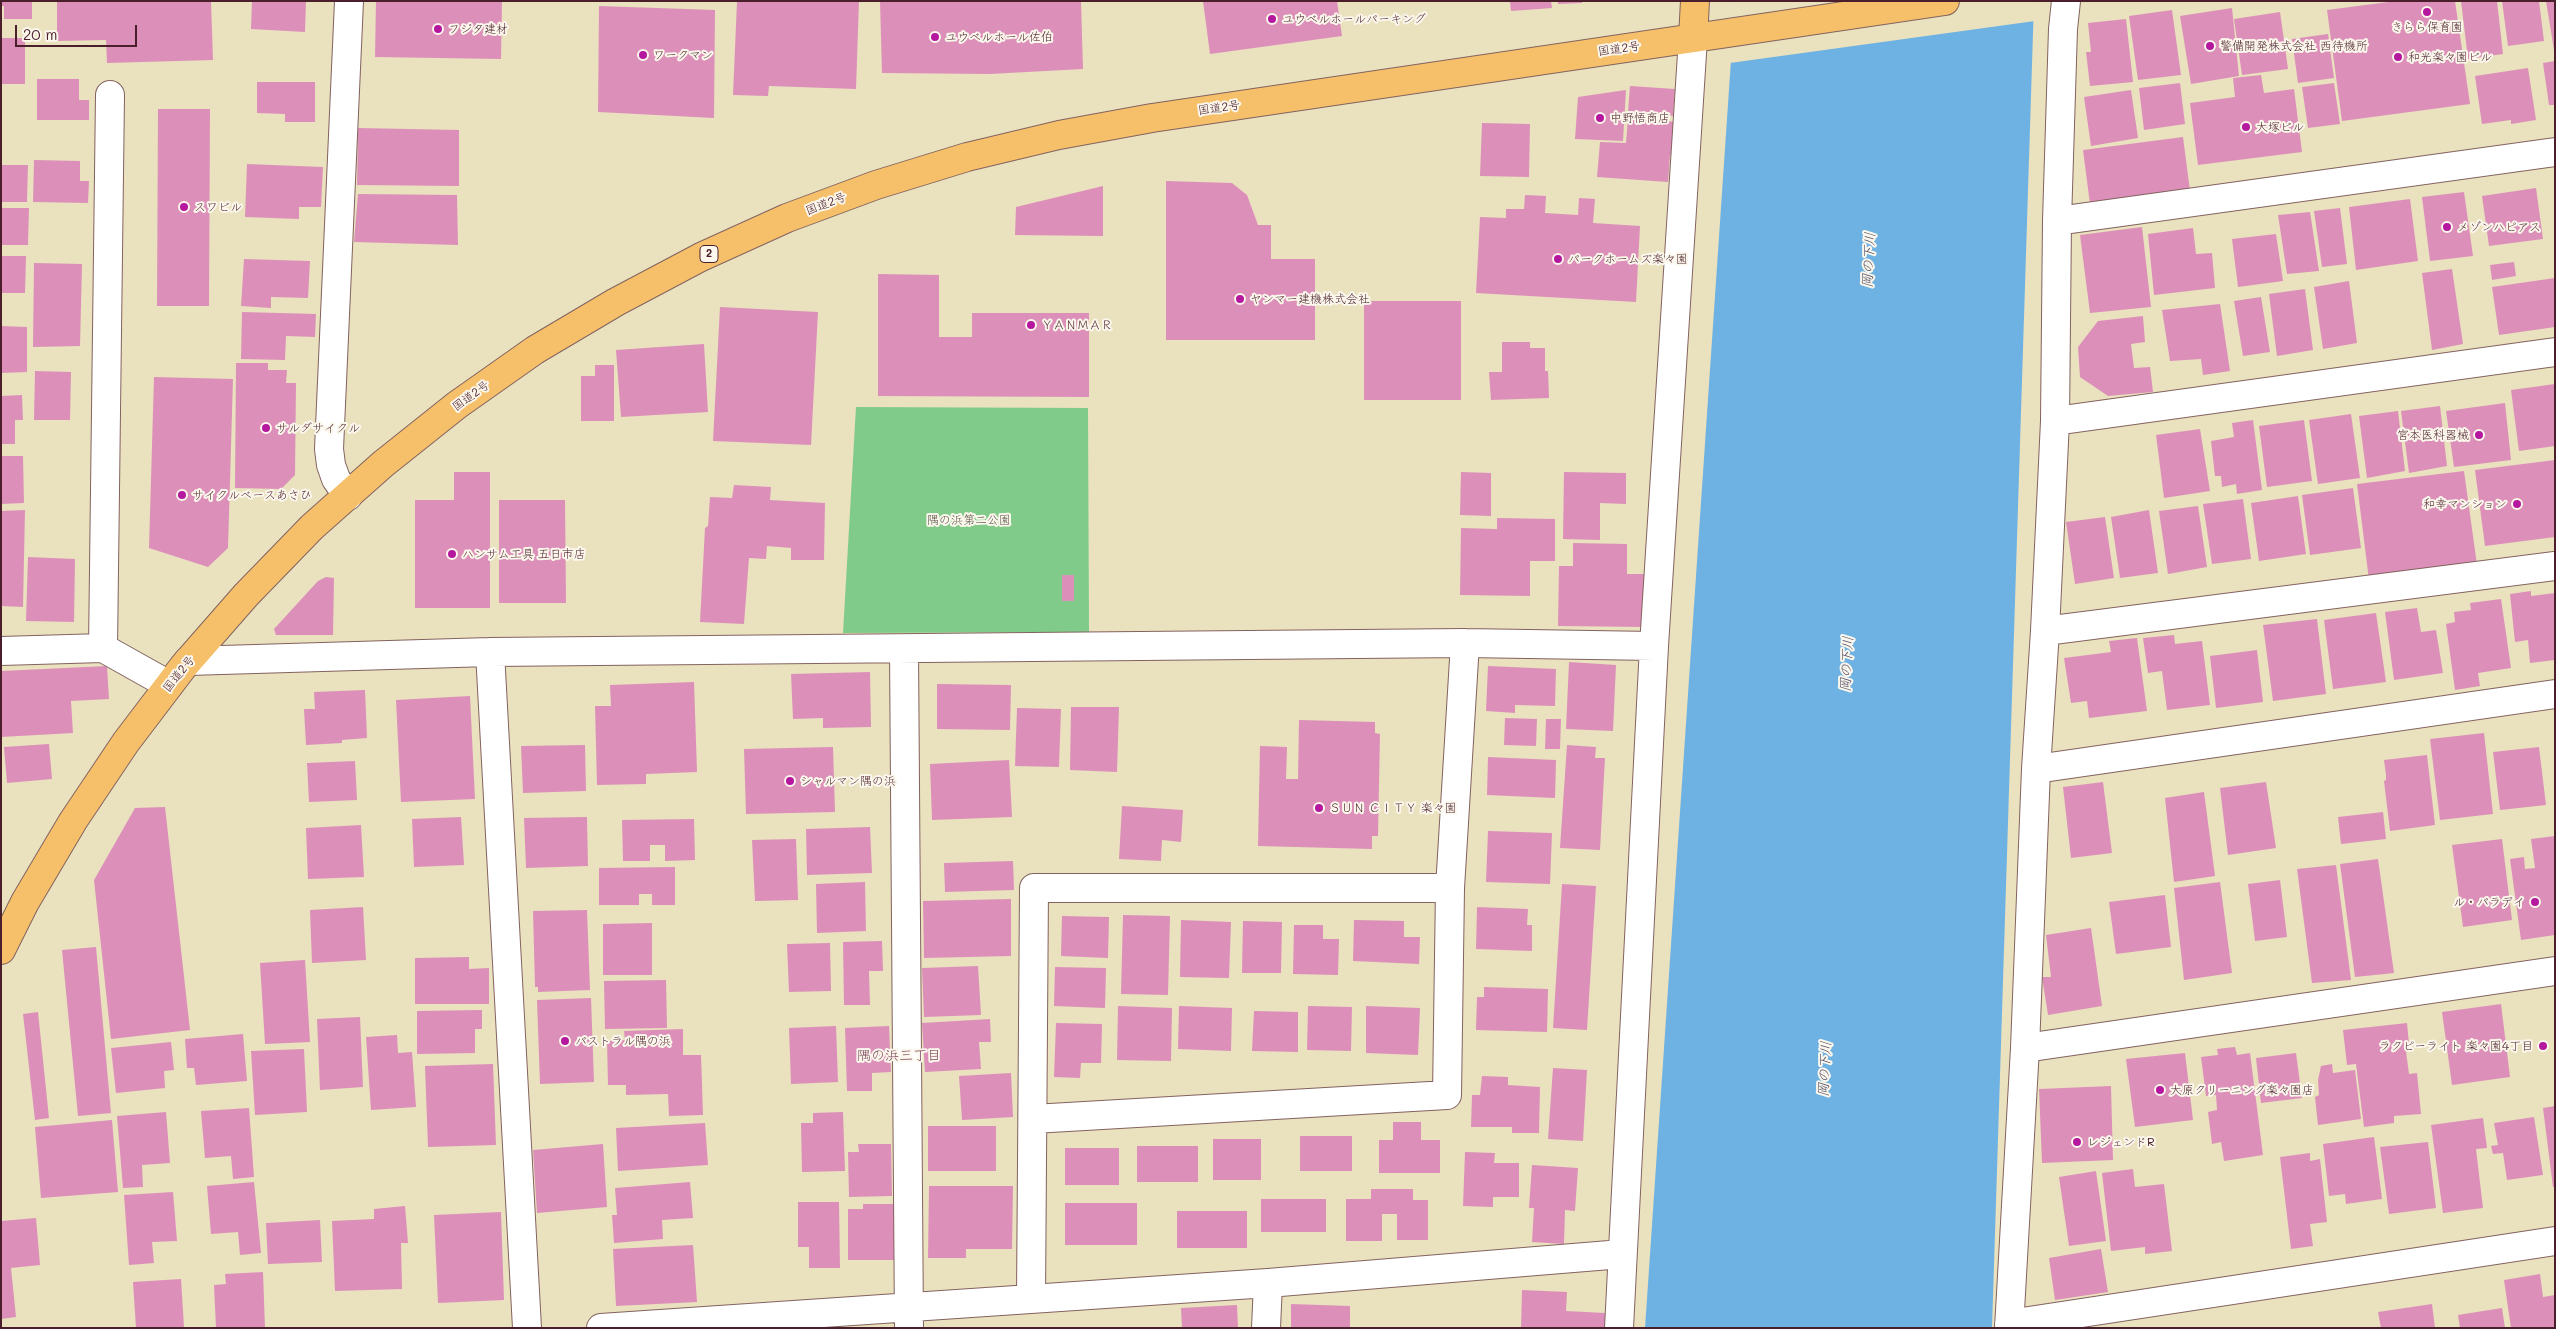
<!DOCTYPE html>
<html>
<head>
<meta charset="utf-8">
<style>
  body { margin:0 }
  #map { position:relative; width:2556px; height:1329px; overflow:hidden; background:#eae1bf; font-family:Mali,sans-serif }
  canvas { display:block }
  .frame { position:absolute; inset:0; border:2px solid #4a1f2b; pointer-events:none }
  .scale { position:absolute; left:15px; top:25px; width:122px; height:22px; box-sizing:border-box; border:2px solid #4a1f2b; border-top:0; padding-left:6px; font-size:15px; line-height:18px; white-space:nowrap; color:#4a1f2b; -webkit-text-stroke:4px #fbf7ec; paint-order:stroke }
</style>
</head>
<body>
<div id="map">
<canvas width="2556" height="1329"></canvas>
<div class="frame"></div>
<div class="scale">20 m</div>
</div>
<script>
const ctx = document.querySelector('canvas').getContext('2d');
ctx.lineJoin = 'round';
function fillPath(path, color) { ctx.fillStyle = color; ctx.fill(path, 'evenodd'); }
const shape = rows => new Path2D(rows.map(r => 'M' + r).join(''));
function trace(path, color, width, dash) { ctx.strokeStyle = color; ctx.lineWidth = width; ctx.lineCap = dash ? 'butt' : 'round'; ctx.setLineDash(dash || []); ctx.stroke(path); }
function drawText(font, color, halo, rows, align = 'center') {
  ctx.font = font + ' Mali,"Klee One",sans-serif'; ctx.lineWidth = 4; ctx.setLineDash([]); ctx.textBaseline = 'middle'; ctx.strokeStyle = halo; ctx.fillStyle = color; for (const [text, x, y, turn = 0] of rows) {
    ctx.save(); ctx.translate(x, y); ctx.rotate((+turn || 0) * Math.PI / 180); ctx.textAlign = isNaN(turn) ? turn : align; if (halo) ctx.strokeText(text, 0, 0); ctx.fillText(text, 0, 0); ctx.restore();
  }
}
fillPath(shape([
  [856,407,1088,408,1089,632,843,633]
]), '#80cb89');
fillPath(shape([
  [1735,1,2034,1,1992,1328,1645,1328]
]), '#6db2e3');
fillPath(shape([
  [1734,1,2036,1,2035,21,1730,63]
]), '#eae1bf');
fillPath(shape([
  [1,1,32,1,32,19,4,19,4,6,1,6],
  [57,1,211,1,213,60,107,63,106,40,57,41],
  [252,1,306,1,305,32,251,29],
  [376,1,502,1,501,59,375,57],
  [737,1,859,1,856,89,769,86,768,96,733,95],
  [880,1,1081,1,1083,69,990,74,882,73],
  [1203,1,1337,1,1342,36,1210,54],
  [1510,1,1551,1,1552,8,1511,11],
  [1558,1,1582,1,1582,3,1558,4],
  [2396,1,2455,1,2470,104,2342,121,2327,10],
  [2461,1,2497,1,2503,54,2468,59],
  [2502,1,2539,1,2544,41,2508,46],
  [2546,1,2555,1,2555,50,2554,50],
  [599,6,715,10,714,118,598,112],
  [2232,8,2239,76,2191,84,2180,16],
  [2172,10,2181,75,2138,80,2129,16],
  [2280,12,2288,69,2242,75,2234,19],
  [2126,19,2133,82,2090,86,2086,52,2091,52,2088,23],
  [2328,34,2334,78,2298,83,2292,39],
  [1,38,25,38,25,84,1,84],
  [2555,61,2555,105,2549,105,2543,63],
  [2528,68,2536,120,2511,124,2511,120,2482,124,2475,76],
  [2261,75,2264,93,2294,89,2302,152,2198,165,2190,103,2235,97,2233,78],
  [37,79,79,79,79,100,89,100,89,120,37,120],
  [257,82,315,82,315,122,285,122,285,114,257,113],
  [2180,83,2185,124,2144,130,2139,88],
  [2334,83,2340,124,2308,128,2302,87],
  [1630,86,1675,89,1673,116,1628,112],
  [1626,90,1623,141,1575,139,1578,97],
  [2131,90,2138,138,2091,146,2084,97],
  [158,109,210,109,209,306,157,306],
  [1628,118,1678,122,1675,156,1670,155,1668,182,1597,177,1600,142,1626,143],
  [1482,123,1530,124,1529,177,1480,176],
  [358,128,459,130,459,186,357,185],
  [2183,137,2190,191,2090,204,2083,150],
  [34,160,80,161,80,181,89,181,88,203,33,202],
  [247,164,323,167,321,207,299,207,299,219,245,217],
  [1,165,28,165,27,202,1,202],
  [1166,181,1232,183,1247,195,1258,225,1271,225,1271,259,1315,259,1315,340,1166,340],
  [1103,186,1103,236,1015,235,1016,207],
  [2536,188,2543,239,2489,246,2482,196],
  [2464,192,2473,256,2430,261,2422,197],
  [358,194,457,195,458,245,354,242],
  [1525,195,1546,196,1545,213,1578,215,1579,198,1595,199,1593,223,1640,226,1636,302,1476,293,1480,217,1506,218,1506,209,1524,209],
  [2410,199,2418,261,2356,270,2349,207],
  [1,208,29,208,28,245,1,245],
  [2340,208,2347,264,2322,267,2314,211],
  [2310,212,2319,271,2287,274,2278,215],
  [2142,227,2151,307,2090,313,2080,235],
  [2193,228,2196,254,2212,253,2215,288,2154,295,2148,234],
  [2276,234,2283,281,2238,287,2232,239],
  [1,256,26,256,25,293,1,293],
  [244,259,310,261,308,298,271,297,271,308,241,306],
  [2514,262,2516,276,2492,280,2490,265],
  [34,263,82,264,80,346,33,347],
  [2452,269,2463,344,2432,350,2422,273],
  [878,274,939,275,939,337,972,337,972,313,1089,313,1089,397,878,396],
  [2555,278,2555,327,2499,335,2492,287],
  [2349,281,2357,343,2323,349,2314,287],
  [2305,289,2313,350,2277,356,2269,294],
  [2261,297,2270,352,2243,356,2234,301],
  [1364,301,1461,301,1461,400,1364,400],
  [2220,304,2230,371,2203,375,2201,359,2170,361,2162,310],
  [720,307,818,312,811,445,713,441],
  [242,312,316,314,315,337,286,336,285,360,241,359],
  [2143,316,2145,342,2131,344,2134,368,2150,367,2153,392,2108,396,2080,377,2078,347,2098,321],
  [1,326,27,327,27,372,1,373],
  [1502,342,1530,342,1530,348,1545,348,1545,371,1548,371,1549,398,1491,400,1489,372,1502,372],
  [704,344,708,412,621,417,616,350],
  [236,363,268,363,268,370,287,370,286,383,296,383,295,475,281,489,235,488],
  [595,365,614,365,614,421,581,421,581,376,595,376],
  [35,371,71,372,70,420,34,420],
  [154,377,233,379,228,548,208,567,149,548],
  [2555,384,2555,446,2519,451,2511,390],
  [22,395,23,420,15,420,15,444,1,444,1,396],
  [2505,403,2511,460,2454,467,2446,411],
  [2440,406,2447,466,2409,473,2401,411],
  [2398,411,2405,471,2367,478,2359,416],
  [2351,414,2360,478,2318,484,2309,420],
  [2253,420,2262,490,2237,494,2236,484,2222,487,2221,476,2215,476,2211,441,2234,437,2232,423],
  [2304,420,2312,481,2267,487,2259,426],
  [2200,429,2210,491,2164,498,2156,435],
  [1,456,23,456,24,503,1,504],
  [2555,460,2555,537,2485,546,2475,470],
  [2464,471,2477,565,2369,580,2357,484],
  [454,472,490,472,490,608,415,608,415,500,454,500],
  [1461,472,1491,473,1491,516,1460,515],
  [1564,472,1626,473,1626,504,1600,503,1600,540,1563,539],
  [734,485,771,487,770,500,825,503,824,560,791,560,791,548,767,546,766,559,749,558,744,624,700,622,705,528,708,526,710,497,732,498],
  [2353,488,2361,548,2310,555,2302,495],
  [2298,496,2306,554,2259,561,2251,503],
  [2243,499,2251,559,2212,564,2203,504],
  [499,500,565,500,566,603,499,603],
  [2198,506,2207,567,2168,574,2159,511],
  [25,510,23,607,1,606,1,511],
  [2149,510,2158,573,2120,578,2111,517],
  [2105,517,2114,578,2075,584,2066,522],
  [1497,518,1555,519,1555,561,1530,561,1530,596,1460,595,1461,528,1497,529],
  [1573,543,1627,544,1627,574,1646,574,1645,627,1558,626,1559,566,1573,566],
  [28,557,75,559,74,622,26,621],
  [1062,575,1074,575,1074,601,1062,601],
  [326,577,334,578,333,635,276,635,274,629,318,581],
  [2531,591,2531,596,2555,593,2555,660,2530,663,2528,640,2515,642,2510,594],
  [2501,599,2511,668,2478,673,2480,686,2455,690,2446,624,2455,622,2454,612,2471,610,2470,603],
  [2417,608,2421,632,2436,630,2443,673,2394,680,2385,612],
  [2376,613,2386,682,2333,689,2324,620],
  [2317,619,2326,694,2273,701,2263,625],
  [2174,635,2175,644,2202,641,2210,705,2167,710,2162,671,2148,673,2143,638],
  [2137,638,2147,711,2089,718,2087,701,2071,703,2064,658,2111,652,2109,641],
  [2257,650,2263,702,2216,708,2210,656],
  [1569,662,1616,665,1613,731,1566,729],
  [107,666,109,699,71,701,73,733,1,737,1,671],
  [1488,666,1556,669,1555,706,1515,705,1515,713,1486,711],
  [870,672,871,727,823,728,823,718,793,719,791,674],
  [694,682,697,772,646,774,646,784,597,785,595,706,611,706,610,685],
  [937,684,1011,685,1010,730,937,729],
  [365,690,367,738,342,740,342,743,306,745,304,709,315,709,314,692],
  [470,696,475,799,401,802,396,700],
  [1071,707,1119,707,1117,772,1070,770],
  [1017,708,1061,709,1059,767,1015,766],
  [1505,718,1537,719,1536,746,1504,745],
  [1546,719,1561,719,1560,749,1545,749],
  [1299,720,1375,722,1375,733,1380,734,1378,836,1372,836,1372,849,1258,846,1260,746,1287,747,1286,779,1298,779],
  [2484,733,2493,814,2440,820,2430,739],
  [49,744,52,779,7,783,4,747],
  [585,745,586,791,523,793,521,746],
  [1567,745,1596,747,1595,758,1605,758,1600,850,1560,848],
  [833,747,835,812,746,814,744,749],
  [2539,747,2546,805,2500,810,2493,752],
  [2427,755,2435,825,2390,831,2384,781,2386,780,2386,775,2384,760],
  [1488,757,1556,760,1555,798,1487,795],
  [1009,760,1012,817,932,820,930,764],
  [355,761,357,800,309,802,307,763],
  [2103,782,2112,853,2071,858,2063,787],
  [2266,782,2276,848,2228,855,2220,788],
  [2204,792,2215,876,2174,882,2165,798],
  [1122,806,1183,810,1181,842,1162,840,1161,861,1119,859],
  [165,807,190,1030,111,1039,94,880,135,808],
  [2383,812,2386,839,2341,844,2338,817],
  [461,817,464,865,414,867,412,819],
  [587,817,588,866,526,868,524,818],
  [694,819,695,860,665,861,665,845,650,845,650,861,623,861,622,820],
  [361,825,364,877,308,879,306,828],
  [870,827,872,873,807,875,806,829],
  [1488,831,1552,833,1550,884,1486,882],
  [2555,836,2555,935,2521,940,2510,859,2524,857,2525,869,2535,868,2531,839],
  [796,839,798,900,755,901,752,840],
  [2502,839,2512,920,2463,927,2452,845],
  [2378,859,2394,973,2355,977,2340,864],
  [1013,861,1014,890,945,892,944,863],
  [2336,865,2351,980,2312,983,2297,869],
  [675,867,675,905,652,905,652,894,639,894,639,905,599,905,599,868],
  [2280,880,2287,937,2255,941,2248,884],
  [865,882,866,931,817,933,816,884],
  [2220,882,2232,973,2184,980,2174,888],
  [1562,884,1596,886,1587,1030,1553,1028],
  [2165,895,2171,947,2116,954,2109,902],
  [1011,899,1011,956,924,958,923,901],
  [363,907,366,960,312,963,310,910],
  [1477,907,1528,909,1527,925,1532,925,1532,951,1476,949],
  [587,910,590,990,538,992,538,987,535,987,533,911],
  [1123,915,1170,916,1168,995,1121,994],
  [1062,916,1109,917,1108,958,1061,956],
  [1181,920,1231,922,1229,978,1180,977],
  [1354,920,1404,921,1404,937,1420,937,1419,964,1353,961],
  [1243,921,1282,922,1281,973,1242,973],
  [652,923,652,975,603,975,603,924],
  [1294,925,1323,925,1323,939,1339,939,1338,975,1293,974],
  [2091,928,2102,1006,2048,1015,2042,977,2051,977,2046,935],
  [882,941,883,971,869,971,870,1005,844,1005,843,942],
  [830,943,831,991,789,992,787,944],
  [96,947,111,1113,78,1116,62,950],
  [469,957,469,969,489,968,489,1004,415,1004,415,958],
  [305,960,310,1042,265,1044,260,963],
  [978,966,981,1015,924,1017,922,968],
  [1055,967,1106,968,1105,1008,1054,1006],
  [666,980,667,1028,605,1029,604,981],
  [1484,987,1548,989,1547,1032,1476,1030,1477,997,1484,997],
  [591,998,594,1082,540,1084,537,1000],
  [2501,1004,2510,1077,2452,1085,2442,1012],
  [1118,1006,1172,1008,1171,1061,1117,1060],
  [1179,1006,1232,1008,1231,1051,1178,1049],
  [1308,1006,1352,1007,1351,1051,1307,1050],
  [1366,1006,1420,1008,1418,1055,1366,1053],
  [482,1010,482,1029,475,1029,475,1053,417,1054,417,1011],
  [1254,1011,1298,1012,1298,1052,1252,1051],
  [38,1012,49,1118,35,1120,23,1014],
  [360,1017,363,1087,320,1090,317,1019],
  [990,1019,991,1042,979,1042,981,1069,925,1072,922,1023],
  [1056,1023,1102,1024,1101,1063,1081,1063,1080,1078,1054,1077],
  [2407,1023,2409,1044,2405,1044,2409,1074,2417,1073,2421,1114,2394,1116,2394,1123,2364,1127,2356,1064,2347,1065,2343,1030],
  [836,1026,838,1082,791,1084,789,1028],
  [889,1026,891,1072,872,1073,872,1091,847,1091,845,1028],
  [683,1029,683,1055,701,1055,703,1115,669,1116,668,1094,626,1095,626,1085,608,1085,607,1041,625,1040,624,1031],
  [243,1034,247,1081,196,1085,194,1068,187,1068,185,1039],
  [397,1035,398,1053,412,1052,416,1107,371,1110,366,1037],
  [171,1042,174,1070,164,1071,165,1088,116,1093,111,1048],
  [2235,1047,2237,1055,2250,1053,2263,1155,2224,1161,2221,1142,2212,1144,2208,1112,2217,1110,2216,1095,2206,1096,2201,1057,2218,1055,2217,1049],
  [304,1049,307,1112,255,1115,251,1051],
  [2185,1053,2193,1120,2135,1127,2126,1059],
  [2296,1053,2302,1098,2261,1103,2256,1058],
  [493,1064,496,1145,428,1147,425,1066],
  [2332,1064,2333,1073,2355,1070,2361,1119,2318,1125,2315,1097,2319,1095,2318,1080,2321,1066],
  [1553,1068,1587,1070,1583,1141,1548,1139],
  [1011,1073,1013,1117,962,1120,959,1076],
  [1482,1076,1508,1077,1508,1085,1540,1087,1539,1133,1512,1133,1512,1127,1471,1127,1472,1095,1480,1095],
  [2111,1086,2113,1160,2042,1163,2039,1089],
  [2555,1106,2555,1187,2553,1187,2543,1108],
  [249,1108,254,1177,233,1179,231,1156,205,1158,201,1111],
  [166,1112,170,1163,142,1165,143,1187,123,1188,117,1116],
  [843,1112,845,1171,802,1172,801,1123,813,1123,813,1113],
  [2534,1117,2543,1175,2507,1180,2503,1153,2493,1154,2491,1146,2498,1145,2494,1123],
  [2483,1118,2487,1148,2476,1149,2483,1208,2443,1213,2431,1125],
  [112,1120,118,1192,41,1198,35,1127],
  [1393,1122,1421,1122,1421,1140,1440,1140,1440,1173,1379,1173,1379,1140,1393,1140],
  [705,1123,708,1165,618,1171,616,1128],
  [928,1126,996,1126,996,1171,928,1171],
  [1300,1136,1352,1136,1352,1171,1300,1171],
  [2374,1137,2382,1199,2346,1204,2345,1194,2329,1196,2323,1144],
  [1213,1139,1261,1139,1261,1180,1213,1180],
  [2428,1142,2436,1208,2389,1214,2380,1147],
  [603,1144,607,1207,537,1213,533,1150],
  [858,1144,891,1144,892,1196,849,1197,848,1152,859,1152],
  [1137,1146,1198,1146,1198,1182,1137,1182],
  [1065,1148,1119,1148,1119,1185,1065,1185],
  [1465,1152,1495,1153,1494,1163,1519,1163,1519,1197,1493,1197,1493,1207,1463,1206],
  [2310,1153,2310,1161,2320,1159,2327,1222,2310,1224,2313,1246,2291,1249,2280,1157],
  [1532,1165,1578,1168,1575,1211,1565,1210,1564,1244,1532,1242,1534,1208,1529,1208],
  [2133,1169,2135,1187,2164,1184,2172,1251,2145,1254,2145,1247,2111,1251,2102,1173],
  [2096,1171,2106,1241,2069,1246,2059,1177],
  [254,1182,261,1253,240,1255,238,1232,211,1234,207,1186],
  [690,1182,693,1218,662,1220,663,1239,614,1243,612,1215,617,1215,615,1188],
  [929,1186,1013,1186,1012,1249,966,1249,966,1258,928,1258],
  [1371,1189,1413,1189,1413,1200,1428,1200,1428,1240,1397,1240,1397,1214,1382,1214,1382,1241,1346,1241,1346,1199,1371,1199],
  [173,1192,177,1241,152,1242,154,1263,129,1265,124,1195],
  [1261,1199,1326,1199,1326,1232,1261,1232],
  [798,1202,839,1202,840,1268,809,1268,809,1247,798,1247],
  [1065,1203,1137,1203,1137,1245,1065,1245],
  [863,1204,899,1204,898,1260,848,1260,848,1209,863,1209],
  [405,1206,408,1243,401,1243,402,1289,335,1291,332,1221,374,1219,374,1209],
  [1177,1211,1247,1211,1247,1248,1177,1248],
  [501,1212,504,1300,438,1303,434,1215],
  [36,1218,40,1265,11,1268,16,1317,1,1319,1,1221],
  [320,1220,322,1262,268,1264,266,1223],
  [693,1245,697,1302,616,1306,613,1249],
  [2101,1249,2108,1292,2055,1300,2049,1258],
  [263,1272,265,1328,216,1328,214,1285,226,1284,225,1274],
  [2540,1274,2543,1297,2555,1295,2555,1328,2511,1328,2504,1280],
  [181,1279,184,1327,136,1328,133,1282],
  [1522,1290,1567,1292,1566,1311,1605,1313,1605,1328,1521,1328],
  [1291,1304,1350,1306,1350,1328,1291,1328],
  [2432,1304,2435,1328,2381,1328,2378,1312],
  [1237,1305,1238,1328,1182,1328,1181,1308],
  [2502,1308,2505,1328,2460,1328,2458,1315]
]), '#dc90b9');
const minor = shape([
  [110,95,103,648,169,685],
  [2057,221,2555,152],
  [2055,421,2555,352],
  [348,496,336,479,331,465,329,449,349,1],
  [2045,631,2555,566],
  [904,650,909,1328],
  [1,651,103,648],
  [490,652,527,1328],
  [188,661,490,652,1465,643,1654,646],
  [2036,769,2555,694],
  [2025,1048,2555,971],
  [1033,1119,1447,1095,1450,888,1465,643],
  [1031,1298,1034,888,1450,888],
  [2009,1324,2555,1241],
  [601,1328,1268,1283,1622,1254],
  [1266,1328,1268,1283],
  [1619,1328,1654,646,1693,38],
  [2009,1328,2025,1048,2036,769,2045,631,2055,421,2057,221,2063,29,2066,1]
]);
const major = shape([
  [1693,38,1695,1]
]);
const highway = shape([
  [1,950,25,902,73,821,126,742,183,667,246,595,312,527,383,464,457,405,535,350,616,302,701,257,787,218,876,185,967,157,1059,135,1152,118,1945,1]
]);
trace(minor, '#82635f', 30);
trace(major, '#82635f', 30);
trace(highway, '#82635f', 30);
trace(minor, '#fff', 28);
trace(major, '#f6c06b', 28);
trace(highway, '#f6c06b', 28);
for (const [x, y, r, color] of [
  [2427,12,5,"#b5179e"],
  [1272,19,5,"#b5179e"],
  [438,29,5,"#b5179e"],
  [935,37,5,"#b5179e"],
  [2210,46,5,"#b5179e"],
  [643,55,5,"#b5179e"],
  [2398,57,5,"#b5179e"],
  [1600,118,5,"#b5179e"],
  [2246,127,5,"#b5179e"],
  [184,207,5,"#b5179e"],
  [2447,227,5,"#b5179e"],
  [1558,259,5,"#b5179e"],
  [1240,299,5,"#b5179e"],
  [1031,325,5,"#b5179e"],
  [266,428,5,"#b5179e"],
  [2479,435,5,"#b5179e"],
  [182,495,5,"#b5179e"],
  [2517,504,5,"#b5179e"],
  [452,554,5,"#b5179e"],
  [790,781,5,"#b5179e"],
  [1319,808,5,"#b5179e"],
  [2535,902,5,"#b5179e"],
  [565,1041,5,"#b5179e"],
  [2543,1046,5,"#b5179e"],
  [2160,1090,5,"#b5179e"],
  [2077,1142,5,"#b5179e"]
]) { const dot = new Path2D(); dot.arc(x, y, r, 0, 2 * Math.PI); ctx.fillStyle = color; ctx.fill(dot); trace(dot, '#fbf7ec', 2); }
for (const [x, y, w] of [
  [709,254,18]
]) { const box = new Path2D(); box.roundRect(x - w / 2, y - 8.5, w, 17, 4); ctx.fillStyle = '#fbf7ec'; ctx.fill(box); trace(box, '#4a1f2b', 1); }
drawText('bold 11px', '#4a1f2b', null, [
  ["2",709,254]
]);
drawText('12px', '#4a1f2b', '#fbf7ec', [
  ["ユウベルホールパーキング",1282,19],
  ["きらら保育園",2427,27,"center"],
  ["フジタ建材",448,29],
  ["ユウベルホール佐伯",945,37],
  ["警備開発株式会社 西待機所",2220,46],
  ["ワークマン",653,55],
  ["和光楽々園ビル",2408,57],
  ["中野悟商店",1610,118],
  ["大塚ビル",2256,127],
  ["スワビル",194,207],
  ["メゾンハピアス",2457,227],
  ["パークホームズ楽々園",1568,259],
  ["ヤンマー建機株式会社",1250,299],
  ["ＹＡＮＭＡＲ",1041,325],
  ["サルダサイクル",276,428],
  ["宮本医科器械",2469,435,"right"],
  ["サイクルベースあさひ",192,495],
  ["和幸マンション",2507,504,"right"],
  ["ハンサム工具 五日市店",462,554],
  ["シャルマン隅の浜",800,781],
  ["ＳＵＮ ＣＩＴＹ 楽々園",1329,808],
  ["ル・パラデイ",2525,902,"right"],
  ["パストラル隅の浜",575,1041],
  ["ラクピーライト 楽々園4丁目",2533,1046,"right"],
  ["大原クリーニング楽々園店",2170,1090],
  ["レジェンドR",2087,1142]
], 'left');
drawText('12px', '#4a1f2b', '#fbf7ec', [
  ["国道2号",1619,49,-8],
  ["国道2号",1219,108,-8],
  ["国道2号",826,204,-21],
  ["国道2号",471,396,-36],
  ["国道2号",179,674,-51]
]);
drawText('12px', '#5a5347', '#fbf7ec', [
  ["隅の浜第二公園",969,520]
]);
drawText('italic 14px', '#56526b', '#fbf7ec', [
  ["岡の下川",1869,260,-87],
  ["岡の下川",1847,664,-87],
  ["岡の下川",1825,1069,-87]
]);
drawText('14px', '#7d475d', '#fbf7ec', [
  ["隅の浜三丁目",899,1056]
]);
</script>
</body>
</html>
